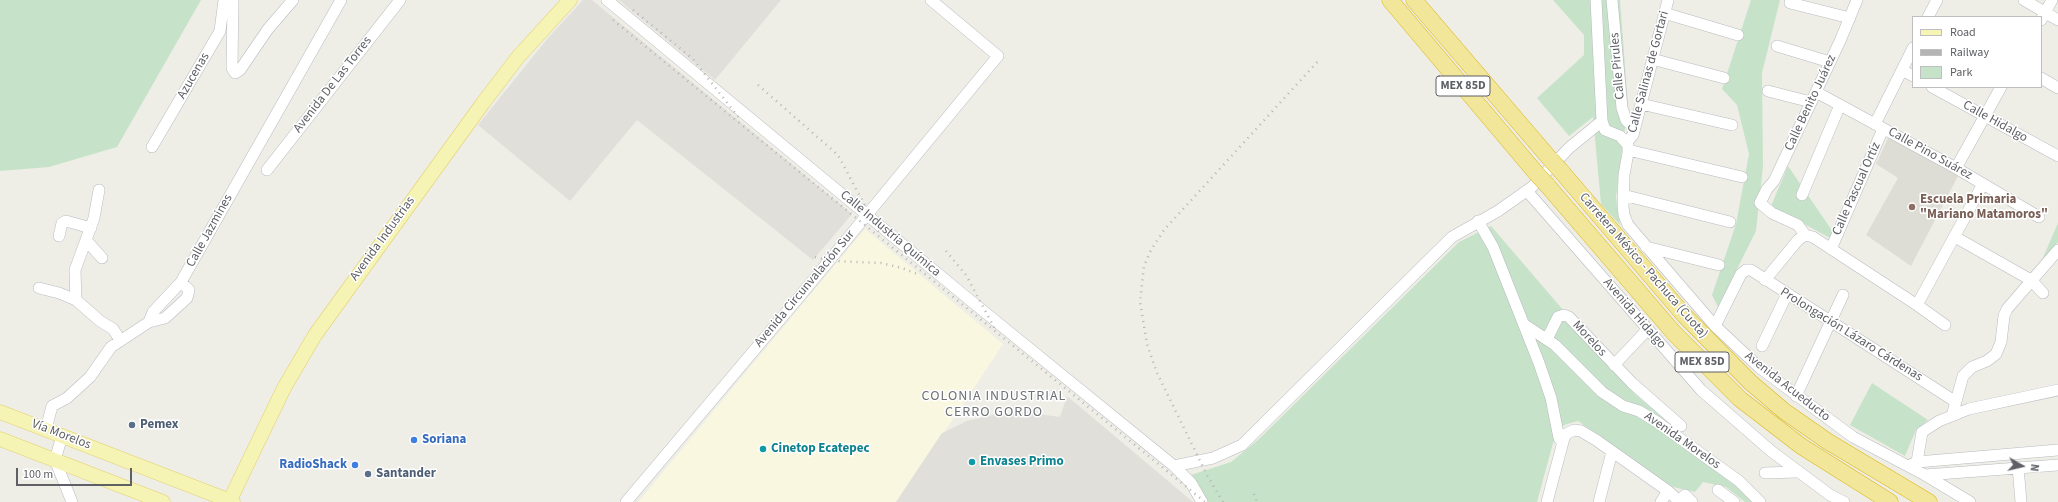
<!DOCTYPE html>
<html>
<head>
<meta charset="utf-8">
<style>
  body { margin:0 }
  #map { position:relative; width:2058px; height:502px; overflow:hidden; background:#eeeee7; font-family:"Source Sans 3",sans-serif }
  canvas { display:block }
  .legend { position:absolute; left:1912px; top:16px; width:130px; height:72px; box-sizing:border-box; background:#fff; border:1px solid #bfbfc1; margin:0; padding:5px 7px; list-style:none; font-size:12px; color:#5e6065 }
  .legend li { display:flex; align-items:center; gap:8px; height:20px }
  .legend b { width:20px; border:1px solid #bfbfc1 }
  .north { position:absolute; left:2002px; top:446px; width:40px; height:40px; -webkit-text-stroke:3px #fff; paint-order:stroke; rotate:98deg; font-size:11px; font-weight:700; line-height:16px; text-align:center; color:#5e6065 }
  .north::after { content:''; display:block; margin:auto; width:14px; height:18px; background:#5e6065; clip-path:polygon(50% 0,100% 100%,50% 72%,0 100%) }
  .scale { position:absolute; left:16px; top:468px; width:116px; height:18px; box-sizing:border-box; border:2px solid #5e6065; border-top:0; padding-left:5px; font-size:12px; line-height:14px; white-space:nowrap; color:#5e6065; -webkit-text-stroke:3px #fff; paint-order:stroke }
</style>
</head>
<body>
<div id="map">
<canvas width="2058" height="502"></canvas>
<ul class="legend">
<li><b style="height:5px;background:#f6f4b4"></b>Road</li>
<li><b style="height:5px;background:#b4b4b5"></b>Railway</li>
<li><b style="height:11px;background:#c6e3c9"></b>Park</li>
</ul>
<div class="north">N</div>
<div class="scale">100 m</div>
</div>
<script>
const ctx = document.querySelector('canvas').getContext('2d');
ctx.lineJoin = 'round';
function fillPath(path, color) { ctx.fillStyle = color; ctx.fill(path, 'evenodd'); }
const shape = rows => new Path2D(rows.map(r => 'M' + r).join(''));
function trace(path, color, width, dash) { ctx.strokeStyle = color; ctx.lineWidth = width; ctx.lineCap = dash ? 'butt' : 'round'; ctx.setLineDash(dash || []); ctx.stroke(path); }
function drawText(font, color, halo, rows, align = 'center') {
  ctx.font = font + ' "Source Sans 3",sans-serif'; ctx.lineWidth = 3; ctx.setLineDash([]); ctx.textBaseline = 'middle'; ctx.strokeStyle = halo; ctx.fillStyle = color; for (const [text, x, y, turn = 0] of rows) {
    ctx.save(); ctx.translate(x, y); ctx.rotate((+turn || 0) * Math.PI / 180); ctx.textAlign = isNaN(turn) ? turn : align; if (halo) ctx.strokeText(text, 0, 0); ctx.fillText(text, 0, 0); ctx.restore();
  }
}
fillPath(shape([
  [865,229,1003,344,898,502,638,502]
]), '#faf7e0');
fillPath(shape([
  [583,0,592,0,852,214,813,260,637,120,570,201,478,125,548,38],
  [619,0,781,0,715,80],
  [1067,396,1193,502,896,502,942,433,967,421,1001,413,1031,413,1060,417]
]), '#e0dfda');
fillPath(shape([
  [1889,136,1958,176,1911,266,1866,235,1898,178,1876,164]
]), '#deddd5');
fillPath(shape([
  [0,0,201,0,117,147,49,167,0,171],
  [1553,0,1620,0,1628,105,1616,197,1620,225,1601,204,1593,117,1569,136,1537,98,1584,55,1584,35],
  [1751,0,1780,0,1762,73,1763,166,1756,231,1718,307,1712,295,1736,224,1749,154,1737,105,1722,89],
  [1788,166,1833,232,1830,238,1771,206],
  [2058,223,2058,242,2042,260],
  [1491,226,1636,395,1762,502,1745,502,1726,487,1703,482,1695,492,1669,486,1578,421,1564,425,1553,443,1537,502,1203,502,1188,476,1231,462,1259,439,1459,242],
  [1872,383,1928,420,1916,430,1905,456,1850,425]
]), '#c6e3c9');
const minor = shape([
  [233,0,232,68,235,73,240,70,268,29,293,0],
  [607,0,971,301,1174,466,1191,483,1202,502],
  [1596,0,1602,121,1605,130,1620,136,1628,145,1628,153,1624,175,1623,206,1624,215,1628,225,1715,326,1760,368,1853,437,1925,475,1970,502],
  [1612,0,1622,108,1626,120,1634,128],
  [1857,0,1840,41,1774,181,1767,189,1760,203,1772,213,1798,225,1805,235,1813,237,1917,305,1945,325],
  [2024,0,2058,20],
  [1790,3,1850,18],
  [1664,13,1738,35],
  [1928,17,1937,0],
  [2041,20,2052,0],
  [1777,46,1830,62],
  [1652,59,1724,78],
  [1902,70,1913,76],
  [2041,78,2058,88],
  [1932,87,2058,156],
  [1768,91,1811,102],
  [1816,92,1956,168,2039,217],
  [1641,104,1732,125],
  [1875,124,1913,48],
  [1626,143,1633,135,1668,0],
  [152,147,220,31,224,0],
  [1628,150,1742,177],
  [1956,168,2001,87],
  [267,170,400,0],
  [1527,191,1701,390,1771,451,1830,495,1844,502],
  [1623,195,1730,222],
  [1802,195,1840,105],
  [1478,221,1493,247,1539,363,1551,398,1559,438,1562,442],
  [59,236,62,223,66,221,91,228],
  [1955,237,2031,280,2043,293],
  [86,240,102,258],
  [1646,247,1719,265],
  [1831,249,1883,129],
  [1765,280,1798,240,1805,235],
  [39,288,59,293,76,300,100,321,113,329,120,340],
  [76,300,75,270,94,218,99,190],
  [1917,305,1983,184],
  [149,322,165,318,187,298,189,290,181,282],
  [1525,325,1555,345,1602,392,1623,406,1639,411,1657,422,1739,481,1760,502],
  [1715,326,1741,274,1746,270,1751,270,1956,402],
  [1547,339,1558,317,1564,315,1569,317,1632,383,1681,426],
  [1762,346,1787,294],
  [1614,365,1648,329],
  [1796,396,1843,295],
  [1952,416,1963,376,1972,367,1987,361,1996,354,2001,342,2004,316,2007,309,2058,250],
  [46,429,52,406,67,398,90,377,111,347,149,322,153,312,181,282,341,0],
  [62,436,55,460,72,502],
  [1917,462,1922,432,1939,421,1969,409,2058,390],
  [1912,464,1917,462,2058,450],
  [1174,466,1213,458,1242,445,1452,237,1498,211,1532,187,1569,148,1602,121],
  [2018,467,2021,502],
  [1765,473,1797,472],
  [1925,475,2058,465],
  [1718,490,1734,502],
  [626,502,800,296,998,56,931,0],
  [1547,502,1564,438,1566,434,1574,430,1581,431,1596,440,1668,491,1680,502],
  [1599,502,1612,452],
  [1661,502,1668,491],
  [1686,502,1683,497,1685,495,1692,502]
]);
const major = shape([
  [0,412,233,502],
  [0,439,163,502],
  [229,502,284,388,315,335,483,103,518,57,570,0]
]);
const highway = shape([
  [1390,0,1536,173],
  [1414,0,1551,160],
  [1561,171,1684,315,1750,382,1784,411,1827,441,1929,502],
  [1547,185,1674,333,1740,399,1801,446,1890,502]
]);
trace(minor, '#b8babf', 12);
trace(major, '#e2cf6c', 15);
trace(highway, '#dcb619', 17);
trace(minor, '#fff', 11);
trace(major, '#f6f4b4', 14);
trace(highway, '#f2e69a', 16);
trace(shape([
  [633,10,693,59,739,118],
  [613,20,1205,502],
  [758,85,838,155,880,234],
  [946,251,966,275,995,329],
  [815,257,832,261,881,263,902,268,920,275],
  [1254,494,1257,502],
  [1223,502,1207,475,1157,373,1147,344,1140,302,1144,266,1151,250,1164,230,1320,59]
]), '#b4b4b5', 2.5, [1, 5]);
const highwayBridge = shape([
  [1551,160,1561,171],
  [1536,173,1547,185]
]);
trace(highwayBridge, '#dcb619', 17, []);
trace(highwayBridge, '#f2e69a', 16);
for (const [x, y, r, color] of [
  [1912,207,4,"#8d6e63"],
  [132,425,4,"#5c6f8a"],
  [414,440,4,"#3f7fe0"],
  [763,449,4,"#0f9aa8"],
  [972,462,4,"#0f9aa8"],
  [355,465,4,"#3f7fe0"],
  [368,474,4,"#5c6f8a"]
]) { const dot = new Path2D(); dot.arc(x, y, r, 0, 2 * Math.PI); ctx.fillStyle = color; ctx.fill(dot); trace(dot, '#fff', 1.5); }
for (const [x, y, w] of [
  [1463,86,54],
  [1702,362,54]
]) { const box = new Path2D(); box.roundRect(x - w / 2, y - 10, w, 20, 3); ctx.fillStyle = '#fff'; ctx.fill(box); trace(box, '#5e6065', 1); }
drawText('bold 12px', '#5e6065', null, [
  ["MEX 85D",1463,86],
  ["MEX 85D",1702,362]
]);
drawText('13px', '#5e6065', '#fff', [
  ["Calle Pirules",1618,66,-95],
  ["Calle Salinas de Gortari",1649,72,-75],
  ["Azucenas",194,76,-60],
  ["Avenida De Las Torres",333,85,-52],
  ["Calle Benito Juárez",1811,103,-65],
  ["Calle Hidalgo",1995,122,29],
  ["Calle Pino Suárez",1930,154,29],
  ["Calle Pascual Ortíz",1857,189,-66],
  ["Calle Jazmines",210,231,-61],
  ["Calle Industria Química",890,234,40],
  ["Avenida Industrias",383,239,-54],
  ["Carretera México - Pachuca (Cuota)",1643,266,49],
  ["Avenida Circunvalación Sur",805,289,-50],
  ["Avenida Hidalgo",1634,314,49],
  ["Prolongación Lázaro Cárdenas",1851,335,32],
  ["Morelos",1589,339,47],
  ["Avenida Acueducto",1787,387,38],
  ["Vía Morelos",61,435,21],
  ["Avenida Morelos",1682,441,35]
]);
drawText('bold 13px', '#785e54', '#fff', [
  ["Escuela Primaria",1920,200],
  ["\"Mariano Matamoros\"",1920,215]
], 'left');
drawText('bold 13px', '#4e5e75', '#fff', [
  ["Pemex",140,425],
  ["Santander",376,474]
], 'left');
drawText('bold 13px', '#366cbe', '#fff', [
  ["Soriana",422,440],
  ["RadioShack",347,465,"right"]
], 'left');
drawText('bold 13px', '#0d838f', '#fff', [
  ["Cinetop Ecatepec",771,449],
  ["Envases Primo",980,462]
], 'left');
ctx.letterSpacing = '1px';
drawText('14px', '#6f7277', '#fff', [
  ["COLONIA INDUSTRIAL",994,397],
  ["CERRO GORDO",994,413]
]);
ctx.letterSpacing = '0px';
</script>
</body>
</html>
